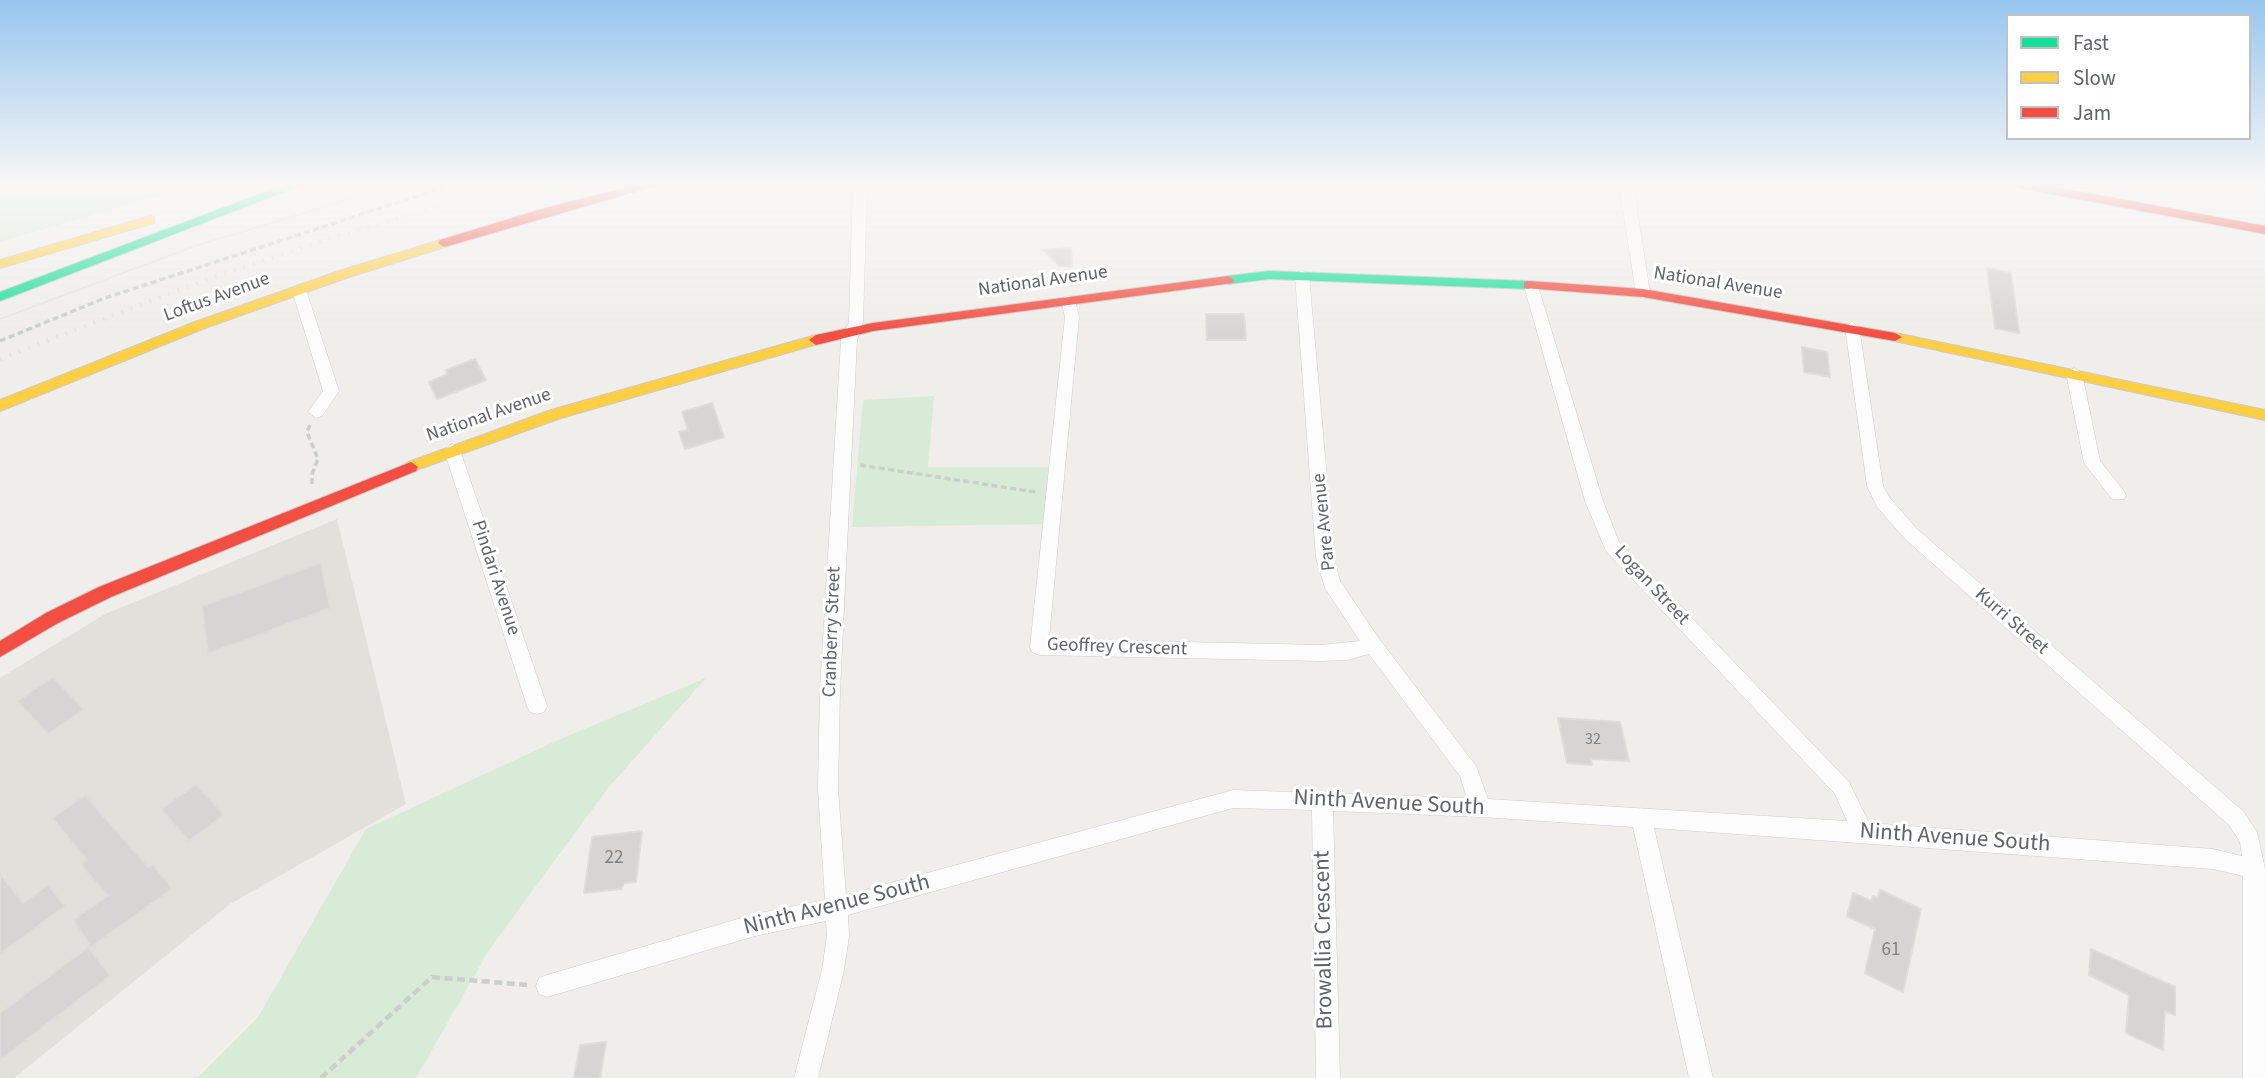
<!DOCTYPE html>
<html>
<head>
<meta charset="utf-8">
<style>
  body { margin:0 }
  #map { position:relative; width:2265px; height:1078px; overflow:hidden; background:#efeeea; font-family:"Source Sans 3",sans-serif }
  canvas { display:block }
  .legend { position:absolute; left:2006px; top:14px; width:245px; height:126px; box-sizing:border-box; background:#fff; border:2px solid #bfc1c3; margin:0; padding:9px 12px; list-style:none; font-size:21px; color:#5f6368 }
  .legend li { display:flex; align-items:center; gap:14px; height:35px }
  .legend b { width:35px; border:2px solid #bfc1c3 }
</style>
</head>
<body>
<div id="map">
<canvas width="2265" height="1078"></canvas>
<ul class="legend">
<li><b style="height:9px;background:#16e098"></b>Fast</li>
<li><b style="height:9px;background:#ffcf43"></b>Slow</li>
<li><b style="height:9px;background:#f24e42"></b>Jam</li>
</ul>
</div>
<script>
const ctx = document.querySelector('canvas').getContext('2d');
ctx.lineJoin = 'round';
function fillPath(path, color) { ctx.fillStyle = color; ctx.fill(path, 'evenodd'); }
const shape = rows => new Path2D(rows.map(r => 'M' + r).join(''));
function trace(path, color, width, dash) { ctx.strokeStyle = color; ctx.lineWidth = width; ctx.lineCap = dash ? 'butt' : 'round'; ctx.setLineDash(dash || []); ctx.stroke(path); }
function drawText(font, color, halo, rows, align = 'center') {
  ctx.font = font + ' "Source Sans 3",sans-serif'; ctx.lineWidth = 6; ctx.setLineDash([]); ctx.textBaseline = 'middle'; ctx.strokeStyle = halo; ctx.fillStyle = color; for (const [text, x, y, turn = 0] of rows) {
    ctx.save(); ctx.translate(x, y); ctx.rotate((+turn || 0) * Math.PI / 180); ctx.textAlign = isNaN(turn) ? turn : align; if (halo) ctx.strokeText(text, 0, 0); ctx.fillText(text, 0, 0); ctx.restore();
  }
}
fillPath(shape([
  [337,519,406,804,230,904,14,1078,0,1078,0,678,105,614]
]), '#e2e0da');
fillPath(shape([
  [0,184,199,184,0,242],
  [934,396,928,467,1048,467,1046,524,852,527,863,400],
  [706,678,608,788,489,950,416,1078,197,1078,258,1017,366,829,556,741]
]), '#d8ebd6');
const building = shape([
  [1071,248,1072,266,1059,266,1043,250,1071,248],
  [1987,268,2011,273,2019,333,1995,328,1987,268],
  [1206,314,1244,314,1246,340,1207,340,1206,314],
  [1802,347,1827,352,1830,377,1804,372,1802,347],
  [475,359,486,380,437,399,429,382,448,374,446,370,475,359],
  [712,403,724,437,685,449,679,432,688,430,682,412,712,403],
  [321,563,330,608,208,654,202,606,321,563],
  [53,677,84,709,48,734,17,701,53,677],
  [1558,718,1620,722,1629,761,1591,759,1592,765,1567,763,1558,718],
  [196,784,224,815,189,841,161,809,196,784],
  [85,795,148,867,153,864,172,889,91,947,73,920,108,896,81,865,87,860,52,818,85,795],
  [642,831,636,882,624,883,621,889,584,893,592,837,642,831],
  [0,874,23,903,48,885,65,906,0,954,0,874],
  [1880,890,1921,909,1903,992,1865,973,1875,929,1847,916,1853,893,1871,901,1873,896,1878,898,1880,890],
  [88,947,110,976,0,1060,0,1013,88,947],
  [2091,949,2175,987,2175,1015,2165,1011,2163,1050,2126,1033,2129,995,2089,975,2091,949],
  [606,1042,600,1078,574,1078,580,1045,606,1042]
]);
fillPath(building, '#d6d5d3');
trace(building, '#deddd9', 2);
const street = shape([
  [853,184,867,184,863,322,857,340,840,690,838,789,846,895,1233,790,1467,798,1460,776,1369,654,1347,660,1321,661,1039,655,1032,652,1030,647,1065,317,1061,300,1068,295,1075,300,1079,317,1049,639,1321,645,1360,641,1325,588,1316,558,1295,275,1302,270,1309,275,1334,558,1340,581,1380,640,1476,766,1488,799,1847,821,1835,794,1606,551,1585,501,1524,286,1531,281,1538,286,1603,501,1619,542,1849,782,1869,823,2213,849,2242,856,2240,842,2229,825,1905,539,1877,507,1867,486,1845,327,1852,322,1859,327,1883,486,1890,498,1917,529,2243,811,2257,832,2265,869,2265,1078,2243,1078,2243,876,2213,869,1654,828,1713,1078,1689,1078,1633,827,1481,817,1333,811,1340,1078,1316,1078,1312,810,1233,808,848,915,849,936,844,970,818,1078,794,1078,822,970,827,936,826,921,755,936,547,997,539,994,536,986,539,978,547,975,755,914,825,900,818,789,820,690,841,340,849,322,853,184],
  [1619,184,1633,184,1650,293,1643,298,1636,293,1619,184],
  [299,285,306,290,339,391,322,416,316,418,308,412,323,391,292,290,299,285],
  [2074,368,2082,373,2100,461,2124,491,2126,495,2124,499,2112,499,2084,463,2066,373,2074,368],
  [452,444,460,450,547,706,544,712,537,714,530,712,527,706,444,450,452,444]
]);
const fast = shape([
  [286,184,304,184,0,301,0,292,286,184],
  [1269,271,1529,281,1536,285,1529,289,1269,279,1228,284,1222,280,1228,276,1269,271]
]);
const slow = shape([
  [150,216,154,217,154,223,0,268,0,260,150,216],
  [444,239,450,243,448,246,349,277,205,328,0,411,0,400,195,322,339,271,444,239],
  [1895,333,2265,410,2265,420,1890,340,1888,337,1895,333],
  [816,335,821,337,823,340,821,343,561,418,411,472,404,467,406,463,551,410,816,335]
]);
const jam = shape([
  [640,184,662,184,448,246,444,247,438,243,440,240,545,208,640,184],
  [2013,184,2040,184,2265,226,2265,234,2019,188,2013,184],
  [1228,276,1234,280,1233,283,873,331,816,345,809,340,816,335,873,323,1228,276],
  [1529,281,1643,289,1895,333,1902,337,1895,341,1643,297,1524,288,1524,282,1529,281],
  [411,462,418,467,416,471,111,597,58,623,0,657,0,641,46,613,99,587,411,462]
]);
trace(street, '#cbcccc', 1);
trace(fast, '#cacacb', 2);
trace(slow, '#cacacb', 2);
trace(jam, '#cacacb', 2);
trace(shape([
  [0,341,105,298,454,184],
  [310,425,307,432,318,459,312,474,312,487],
  [860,465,1035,492]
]), '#cacfcc', 3.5, [6, 3.5]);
trace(shape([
  [321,1078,432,977,528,985]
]), '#cacfcc', 4.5, [8, 4.5]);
fillPath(street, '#fdfcfc');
fillPath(fast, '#16e098');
fillPath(slow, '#ffcf43');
fillPath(jam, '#f24e42');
trace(shape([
  [0,319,195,246,400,184]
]), '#e4e4e4', 2);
trace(shape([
  [2174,184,2265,201],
  [0,359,205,280,334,237,516,184]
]), '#e4e4e4', 4.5, [2, 8]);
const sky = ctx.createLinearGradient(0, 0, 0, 335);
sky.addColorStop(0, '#97c6ef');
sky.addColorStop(0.55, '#f8f7f6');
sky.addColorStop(1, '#f8f7f600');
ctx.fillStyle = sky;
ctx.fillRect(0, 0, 2265, 335);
drawText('16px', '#7e8184', null, [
  ["32",1593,740]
]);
drawText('19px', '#5f6368', '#fff', [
  ["National Avenue",1043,282,-8],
  ["National Avenue",1718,284,9],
  ["Loftus Avenue",217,298,-20],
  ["National Avenue",489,416,-19],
  ["Pare Avenue",1325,522,-96],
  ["Pindari Avenue",495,578,72],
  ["Logan Street",1651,586,47],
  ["Kurri Street",2011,622,41],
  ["Cranberry Street",833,632,-88],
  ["Geoffrey Crescent",1117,648,2]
]);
drawText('19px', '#7e8184', null, [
  ["22",614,859],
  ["61",1891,951]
]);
drawText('23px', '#5f6368', '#fff', [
  ["Ninth Avenue South",1389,804,3],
  ["Ninth Avenue South",1955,839,4],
  ["Ninth Avenue South",837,906,-14],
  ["Browallia Crescent",1325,940,-91]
]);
</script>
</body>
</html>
